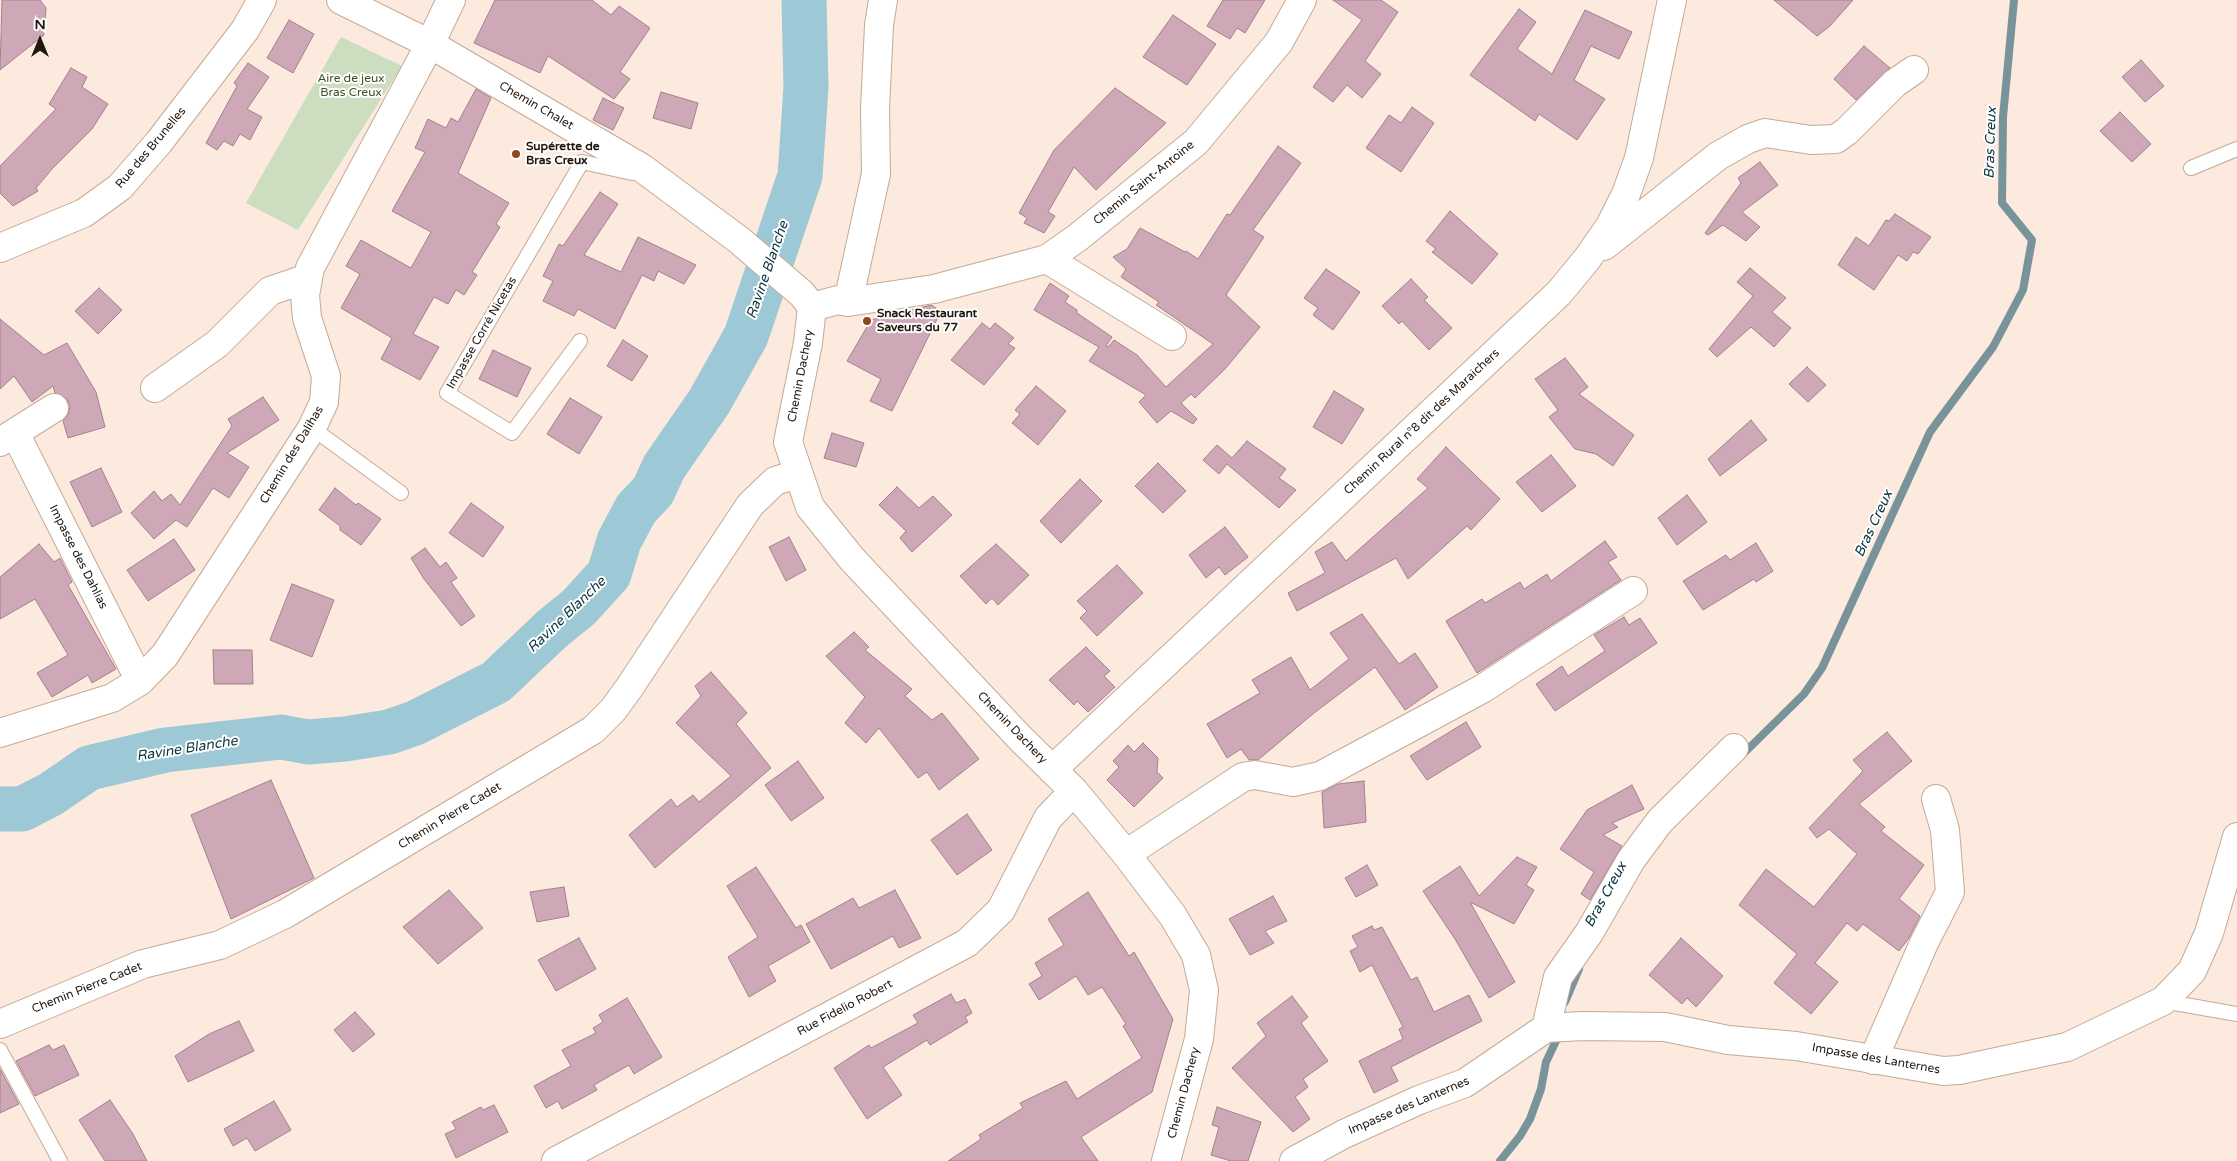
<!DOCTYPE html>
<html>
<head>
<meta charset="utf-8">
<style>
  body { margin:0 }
  #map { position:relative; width:2237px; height:1161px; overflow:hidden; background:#fbeadd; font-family:"Varela Round",sans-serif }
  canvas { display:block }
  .north { position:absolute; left:15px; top:15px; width:50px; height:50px; -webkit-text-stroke:4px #fff; paint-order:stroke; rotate:0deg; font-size:14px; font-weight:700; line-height:20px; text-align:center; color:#21170f }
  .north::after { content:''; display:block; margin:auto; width:18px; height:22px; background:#21170f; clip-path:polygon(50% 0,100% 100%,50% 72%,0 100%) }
</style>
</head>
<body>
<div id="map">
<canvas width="2237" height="1161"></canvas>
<div class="north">N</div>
</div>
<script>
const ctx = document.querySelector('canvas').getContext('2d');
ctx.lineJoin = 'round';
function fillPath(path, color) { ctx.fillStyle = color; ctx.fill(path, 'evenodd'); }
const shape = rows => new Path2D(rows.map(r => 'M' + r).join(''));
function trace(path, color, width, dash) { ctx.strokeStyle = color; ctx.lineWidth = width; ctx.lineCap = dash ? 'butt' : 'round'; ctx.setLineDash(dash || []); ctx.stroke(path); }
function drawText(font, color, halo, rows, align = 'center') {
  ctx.font = font + ' "Varela Round",sans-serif'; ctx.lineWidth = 4; ctx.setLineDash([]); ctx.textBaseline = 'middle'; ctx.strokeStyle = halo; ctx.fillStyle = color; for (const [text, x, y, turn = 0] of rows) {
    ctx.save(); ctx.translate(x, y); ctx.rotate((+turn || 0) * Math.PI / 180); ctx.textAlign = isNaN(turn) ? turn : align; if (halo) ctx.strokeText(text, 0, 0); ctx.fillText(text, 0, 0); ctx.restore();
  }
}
fillPath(shape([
  [341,37,402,66,298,230,246,203]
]), '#cdddbf');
trace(shape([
  [1740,757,1804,694,1822,668,1930,432,1993,347,2023,290,2032,240,2002,203,2003,117,2014,0],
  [1565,1002,1579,969],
  [1500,1161,1520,1136,1530,1119,1541,1089,1546,1062,1556,1041]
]), '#78939a', 8);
trace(shape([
  [0,809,22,809,51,794,89,768,165,750,281,737,308,742,345,739,389,732,415,723,496,682,552,629,579,607,609,574,619,541,636,509,653,491,664,467,709,402,746,336,800,176,806,87,804,0]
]), '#9dc8d5', 45);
const building = shape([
  [2,0,40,0,46,8,44,35,0,70,2,0],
  [495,0,592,0,611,15,619,6,650,28,620,72,630,79,614,99,548,56,540,73,474,43,495,0],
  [1223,0,1265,0,1245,33,1237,28,1230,39,1207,26,1223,0],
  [1333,0,1381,0,1398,12,1365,61,1381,74,1362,98,1347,85,1333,102,1313,87,1362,20,1333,0],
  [1774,0,1853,0,1830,26,1817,36,1774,0],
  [1519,9,1536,22,1517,49,1552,74,1585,10,1632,32,1619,59,1591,46,1574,80,1605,99,1577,140,1539,114,1535,121,1470,75,1519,9],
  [1173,15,1216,44,1187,85,1143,57,1173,15],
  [289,20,314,34,293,73,267,58,289,20],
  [1864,46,1890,68,1856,100,1834,79,1864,46],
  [2141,60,2164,86,2145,102,2122,77,2141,60],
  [248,63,269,77,247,109,262,117,250,140,240,134,233,146,224,141,217,150,206,143,237,86,234,83,248,63],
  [71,68,87,77,82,87,108,104,92,129,52,169,36,188,38,191,13,206,0,193,0,166,56,109,49,104,71,68],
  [1115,88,1166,123,1096,190,1074,167,1048,212,1055,216,1044,233,1024,223,1027,218,1019,213,1054,150,1115,88],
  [476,89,491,98,458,173,509,203,496,224,500,227,472,272,477,275,464,295,456,290,448,304,434,297,413,334,439,347,420,380,381,359,392,338,341,308,360,274,346,266,361,240,411,268,431,232,392,211,425,152,415,148,428,119,446,128,451,118,458,122,476,89],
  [661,92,698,103,691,129,653,118,661,92],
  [603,98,624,108,613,130,593,120,603,98],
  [1412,107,1434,123,1401,172,1366,148,1389,115,1401,123,1412,107],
  [2120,112,2151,144,2132,162,2100,131,2120,112],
  [1278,146,1301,163,1253,230,1264,237,1226,295,1260,327,1225,369,1195,398,1191,394,1181,403,1197,419,1193,424,1171,411,1157,423,1139,402,1146,395,1089,361,1099,347,1034,310,1050,283,1069,296,1065,302,1077,310,1077,313,1112,337,1106,346,1108,347,1114,340,1137,355,1166,387,1213,344,1156,305,1159,302,1121,277,1126,269,1113,257,1127,249,1140,228,1185,252,1186,251,1198,259,1227,214,1230,215,1278,146],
  [1760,162,1778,185,1742,212,1760,227,1746,241,1723,225,1708,235,1705,233,1741,183,1738,178,1760,162],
  [600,192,618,204,584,255,621,272,638,237,696,265,684,284,658,271,654,281,642,275,615,329,578,309,574,316,543,301,553,281,543,276,559,244,563,246,600,192],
  [1450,211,1498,254,1472,284,1432,252,1436,249,1426,241,1450,211],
  [1895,214,1931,237,1918,254,1913,252,1907,261,1898,255,1874,290,1838,265,1856,237,1869,246,1886,220,1889,221,1895,214],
  [1750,268,1786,298,1772,312,1791,328,1774,347,1751,327,1717,357,1709,349,1753,296,1737,282,1750,268],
  [1326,269,1360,292,1333,330,1313,315,1318,308,1304,298,1326,269],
  [1411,279,1428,297,1424,300,1452,328,1429,350,1402,321,1399,324,1382,306,1411,279],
  [99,288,122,310,98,334,75,311,99,288],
  [931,305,941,311,892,411,870,401,881,379,847,361,871,320,931,305],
  [0,319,44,355,67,343,96,392,105,427,68,438,63,421,68,415,70,407,67,399,55,393,53,386,32,402,14,376,0,389,0,319],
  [982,323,990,329,995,323,1014,338,1008,344,1015,348,984,385,951,360,982,323],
  [623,340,648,356,632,381,607,366,623,340],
  [493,350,531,368,517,397,479,379,493,350],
  [1565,358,1588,387,1579,394,1634,435,1613,466,1596,454,1575,449,1549,417,1558,410,1535,379,1565,358],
  [1807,367,1826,385,1808,402,1789,384,1807,367],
  [1036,386,1066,411,1038,445,1012,423,1020,414,1015,410,1036,386],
  [1334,391,1364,409,1342,444,1313,427,1334,391],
  [263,397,279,420,227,453,249,467,229,498,213,488,187,527,176,520,154,539,131,513,154,491,162,501,171,494,180,505,232,426,228,419,263,397],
  [570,398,602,417,579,454,547,434,570,398],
  [1751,420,1767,440,1720,476,1708,459,1751,420],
  [832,433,864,443,856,467,824,458,832,433],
  [1247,441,1286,469,1279,478,1296,490,1279,508,1227,464,1219,474,1203,460,1217,445,1232,458,1247,441],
  [1446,447,1500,499,1471,530,1467,526,1408,579,1396,558,1297,611,1288,593,1325,573,1315,552,1332,542,1346,561,1428,488,1417,479,1446,447],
  [1551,455,1576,486,1542,512,1516,482,1551,455],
  [1158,463,1186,491,1163,513,1135,486,1158,463],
  [101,468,122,512,92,527,70,482,101,468],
  [1080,479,1102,501,1061,543,1040,521,1080,479],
  [897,487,919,508,933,496,952,515,912,552,900,538,906,531,879,505,897,487],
  [335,488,356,505,358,503,381,519,361,545,340,530,340,526,319,510,335,488],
  [1687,495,1707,522,1677,545,1658,518,1687,495],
  [471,503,504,527,483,557,449,533,471,503],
  [1225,527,1248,557,1225,575,1219,567,1206,578,1189,555,1225,527],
  [789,537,806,570,786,581,769,547,789,537],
  [174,539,195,570,148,601,127,570,174,539],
  [1605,541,1617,557,1608,562,1621,580,1477,673,1446,621,1482,599,1485,603,1520,582,1524,589,1547,574,1551,581,1605,541],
  [1756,543,1773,571,1756,582,1754,579,1703,610,1683,581,1726,555,1730,560,1756,543],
  [39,544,54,562,60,558,72,582,68,585,116,669,92,683,88,675,52,697,37,673,68,655,35,599,0,619,0,577,39,544],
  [996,544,1029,575,998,605,992,598,986,604,960,576,996,544],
  [425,548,440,567,446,562,457,578,451,582,475,616,461,626,424,579,411,558,425,548],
  [1117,565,1143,593,1097,636,1080,618,1087,611,1077,601,1117,565],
  [292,584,334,600,312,657,270,640,292,584],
  [1362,614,1399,664,1415,653,1438,687,1405,710,1375,667,1314,713,1258,760,1249,760,1241,749,1227,758,1207,724,1260,693,1252,680,1291,657,1310,690,1349,659,1330,633,1362,614],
  [1624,617,1629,625,1640,618,1657,643,1555,711,1536,684,1562,666,1568,676,1605,651,1594,635,1624,617],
  [854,632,869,647,865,650,912,689,905,696,932,720,942,713,979,759,939,790,927,772,918,778,879,728,866,743,845,723,865,697,826,656,854,632],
  [1086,647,1110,671,1104,676,1115,687,1088,712,1077,701,1074,705,1049,680,1086,647],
  [213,650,252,650,253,684,214,684,213,650],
  [711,672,747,713,736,724,771,768,655,868,629,835,671,799,677,807,693,795,699,802,731,776,676,723,701,696,695,686,711,672],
  [1466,722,1481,747,1427,780,1410,756,1466,722],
  [1887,732,1912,761,1859,804,1885,827,1881,831,1924,865,1899,899,1920,916,1909,938,1899,951,1863,924,1857,931,1847,923,1815,963,1838,982,1811,1014,1774,983,1797,954,1739,905,1766,869,1814,907,1857,854,1829,829,1817,838,1809,828,1863,771,1853,760,1887,732],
  [1143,743,1158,758,1157,772,1163,778,1134,807,1107,780,1119,767,1113,761,1128,745,1134,752,1143,743],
  [798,761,824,798,791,821,765,785,798,761],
  [271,780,314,878,231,919,191,815,271,780],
  [1364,781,1366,822,1324,828,1322,792,1338,784,1364,781],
  [1632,785,1644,809,1612,823,1618,827,1603,835,1622,846,1590,900,1581,894,1594,872,1560,849,1587,810,1632,785],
  [967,814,992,850,957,875,931,840,967,814],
  [1517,857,1537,867,1526,885,1534,890,1514,924,1470,902,1515,982,1489,998,1455,939,1423,891,1460,866,1479,896,1517,857],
  [1367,865,1378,885,1356,897,1345,878,1367,865],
  [756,867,796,928,801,925,810,942,768,966,776,981,749,997,728,957,758,937,727,886,756,867],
  [564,887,569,916,537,922,530,892,564,887],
  [449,890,483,928,438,964,403,927,449,890],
  [895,890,921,938,899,948,893,936,831,969,806,924,853,898,859,908,895,890],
  [1088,892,1129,956,1134,952,1173,1019,1152,1092,1081,1137,1098,1161,948,1161,981,1139,979,1135,1023,1108,1020,1103,1066,1081,1077,1099,1142,1058,1123,1026,1126,1024,1102,987,1088,995,1076,976,1039,1000,1029,984,1042,976,1035,963,1064,945,1048,919,1088,892],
  [1273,896,1287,921,1265,931,1274,943,1250,955,1229,919,1273,896],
  [1372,926,1374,930,1382,927,1411,980,1417,977,1434,1012,1469,995,1482,1021,1391,1067,1398,1081,1374,1093,1359,1061,1403,1039,1399,1029,1403,1027,1372,965,1360,972,1350,951,1358,947,1352,936,1372,926],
  [579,938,596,969,556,991,538,960,579,938],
  [1681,938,1723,976,1696,1007,1687,998,1682,1004,1649,975,1681,938],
  [951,994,956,1003,965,999,972,1013,965,1017,968,1022,930,1045,927,1040,883,1067,902,1095,867,1119,834,1068,869,1045,871,1048,918,1023,913,1015,951,994],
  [1292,996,1308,1017,1301,1023,1328,1061,1303,1079,1308,1087,1295,1097,1310,1119,1293,1132,1232,1068,1266,1036,1257,1023,1292,996],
  [627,998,662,1057,634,1074,629,1065,594,1085,597,1090,562,1109,558,1101,546,1108,534,1086,571,1066,562,1050,596,1033,593,1028,603,1022,599,1015,627,998],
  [355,1012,375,1034,353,1052,334,1030,355,1012],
  [239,1021,254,1051,188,1082,175,1056,209,1034,239,1021],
  [49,1045,53,1050,64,1045,79,1075,35,1096,16,1061,49,1045],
  [0,1069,19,1104,0,1113,0,1069],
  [110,1100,133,1134,147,1161,105,1161,79,1120,110,1100],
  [274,1101,291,1130,255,1151,247,1138,233,1146,224,1129,274,1101],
  [494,1105,508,1132,456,1158,445,1134,456,1129,452,1122,481,1107,483,1110,494,1105],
  [1217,1107,1261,1122,1248,1161,1231,1161,1211,1155,1219,1127,1212,1125,1217,1107]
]);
fillPath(building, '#cea8b6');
trace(building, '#a2818d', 1);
const lane = shape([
  [2191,168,2237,149],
  [580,341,512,433,447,393,582,162,632,173,637,171],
  [312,428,401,493],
  [2163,1001,2237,1014],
  [0,1050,60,1161]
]);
const street = shape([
  [341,0,430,44,642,168,739,240,802,294,812,307],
  [1604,246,1718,156,1748,139,1765,133,1811,140,1836,139,1847,131,1895,83,1914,70],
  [0,248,84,213,120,187,159,142,245,30,262,0],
  [1047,259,1172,336],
  [848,302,876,174,875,109,879,25,883,0],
  [812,307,808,343,788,442,810,507,852,559,1020,738,1074,791,1126,854,1173,916,1196,955,1204,990,1199,1039,1166,1161],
  [812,307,838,300,848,302,934,289,1047,259,1077,238,1196,142,1279,42,1302,0],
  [155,388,217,344,270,291,308,278],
  [15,433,140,681],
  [0,442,54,408],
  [0,733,112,698,140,681,165,655,312,428,324,402,326,376,307,318,305,295,310,268,430,44,451,0],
  [1052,770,1559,293,1587,259,1610,226,1626,194,1639,158,1672,0],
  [1126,854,1243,777,1255,775,1293,782,1320,776,1482,689,1633,591],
  [0,1024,143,964,220,945,285,914,593,730,613,710,629,688,750,505,775,481,797,474],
  [1546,1028,1558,977,1589,933,1631,860,1660,821,1734,748],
  [1873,1060,1924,943,1950,892,1945,830,1936,799],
  [556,1161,967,943,1001,910,1048,818,1074,791],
  [1294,1161,1344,1134,1419,1100,1465,1083,1546,1028,1583,1026,1665,1027,1728,1040,1796,1046,1943,1071,1959,1070,2067,1047,2163,1001,2192,971,2209,933,2237,837]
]);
trace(lane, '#c5aa95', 16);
trace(street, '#c5aa95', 30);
trace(lane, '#fff', 14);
trace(street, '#fff', 28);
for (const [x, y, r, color] of [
  [516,154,5,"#8f4727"],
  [867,321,5,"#8f4727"]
]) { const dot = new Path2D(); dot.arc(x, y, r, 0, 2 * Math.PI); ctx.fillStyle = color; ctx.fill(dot); trace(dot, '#fff', 2); }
drawText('12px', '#3b5120', '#fff', [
  ["Aire de jeux",351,79],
  ["Bras Creux",351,93]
]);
drawText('12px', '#21170f', '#fff', [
  ["Chemin Chalet",536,106,30],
  ["Rue des Brunelles",151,148,-50],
  ["Chemin Saint-Antoine",1144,183,-39],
  ["Impasse Corré Nicetas",482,333,-60],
  ["Chemin Dachery",801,376,-79],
  ["Chemin Rural n°8 dit des Maraichers",1422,422,-43],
  ["Chemin des Dalihas",292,455,-59],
  ["Impasse des Dahlias",78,557,63],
  ["Chemin Dachery",1012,728,46],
  ["Chemin Pierre Cadet",450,816,-31],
  ["Chemin Pierre Cadet",87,988,-22],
  ["Rue Fidelio Robert",845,1008,-28],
  ["Impasse des Lanternes",1876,1059,10],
  ["Chemin Dachery",1184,1093,-75],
  ["Impasse des Lanternes",1409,1106,-23]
]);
drawText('bold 12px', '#21170f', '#fff', [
  ["Supérette de",526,147],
  ["Bras Creux",526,161],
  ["Snack Restaurant",877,314],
  ["Saveurs du 77",877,328]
], 'left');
drawText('italic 14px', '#0d3540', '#fff', [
  ["Bras Creux",1991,143,-88],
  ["Ravine Blanche",768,270,-71],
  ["Bras Creux",1874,524,-65],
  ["Ravine Blanche",567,615,-44],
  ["Ravine Blanche",187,749,-9],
  ["Bras Creux",1606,895,-61]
]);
</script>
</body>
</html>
